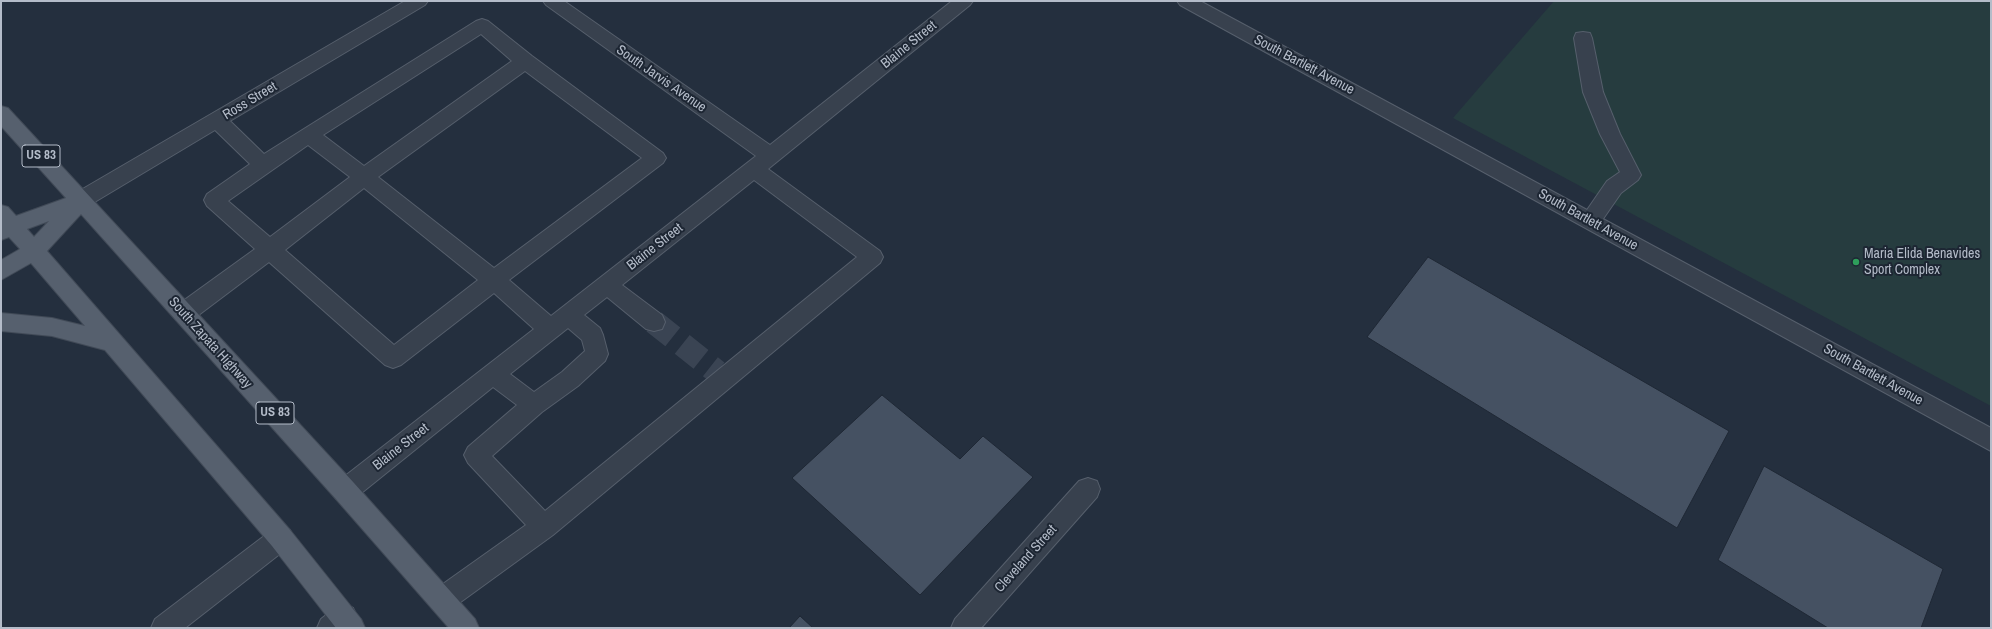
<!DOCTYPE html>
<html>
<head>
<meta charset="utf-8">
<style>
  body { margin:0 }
  #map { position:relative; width:1992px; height:629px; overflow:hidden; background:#242f3e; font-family:"Archivo Narrow",sans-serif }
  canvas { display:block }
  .frame { position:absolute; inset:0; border:2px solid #b4bcc9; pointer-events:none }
</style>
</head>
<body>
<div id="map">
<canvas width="1992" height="629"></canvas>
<div class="frame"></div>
</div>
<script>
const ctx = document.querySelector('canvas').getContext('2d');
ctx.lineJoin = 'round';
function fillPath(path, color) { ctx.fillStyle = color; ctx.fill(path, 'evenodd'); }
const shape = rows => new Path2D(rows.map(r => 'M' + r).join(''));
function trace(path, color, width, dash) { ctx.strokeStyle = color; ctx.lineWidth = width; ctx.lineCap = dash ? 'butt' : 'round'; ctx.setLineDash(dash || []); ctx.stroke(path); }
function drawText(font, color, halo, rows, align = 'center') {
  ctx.font = font + ' "Archivo Narrow",sans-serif'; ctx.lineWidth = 4; ctx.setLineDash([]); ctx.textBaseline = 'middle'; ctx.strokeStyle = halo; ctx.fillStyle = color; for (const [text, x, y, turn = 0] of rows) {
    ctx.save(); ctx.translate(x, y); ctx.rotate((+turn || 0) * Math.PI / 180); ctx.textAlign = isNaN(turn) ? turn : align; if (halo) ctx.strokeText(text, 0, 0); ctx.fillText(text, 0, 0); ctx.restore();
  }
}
fillPath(shape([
  [1554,1,1991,1,1991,406,1453,118]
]), '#263c3f');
const building = shape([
  [1428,257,1729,431,1677,528,1367,337,1428,257],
  [882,395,960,459,983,436,1033,477,920,595,792,478,882,395],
  [1764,466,1943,569,1921,628,1828,628,1718,560,1764,466],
  [800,616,813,628,789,628,800,616]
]);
fillPath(building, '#455162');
trace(building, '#1f2835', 1);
trace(shape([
  [654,322,717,372]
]), '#3a4453', 24, [24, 12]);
const minor = shape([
  [405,1,428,1,425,5,230,121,264,154,476,21,482,19,488,21,532,56,663,153,666,158,663,163,509,280,551,316,756,156,546,5,543,1,564,1,770,145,952,1,973,1,970,5,768,169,880,251,883,257,880,263,553,535,451,609,442,613,433,609,429,600,433,591,526,525,468,463,464,455,468,447,517,405,493,387,354,499,345,502,336,499,333,491,336,483,534,329,494,293,401,365,393,368,385,365,269,262,192,320,184,322,176,320,173,313,176,306,255,249,207,206,204,200,207,194,250,164,215,130,88,206,81,208,74,206,71,200,74,194,405,1],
  [481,34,512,61,364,166,323,135,481,34],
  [525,71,642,158,494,268,378,177,525,71],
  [308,145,350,177,270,237,228,201,308,145],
  [754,180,857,257,545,511,492,456,542,412,578,386,605,361,608,354,603,335,600,328,584,315,607,297,646,329,654,331,662,329,665,322,662,315,622,285,754,180],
  [364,188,478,280,394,345,285,250,364,188],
  [568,328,582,340,585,351,562,372,534,392,510,374,568,328],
  [1177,1,1200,1,1587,210,1607,181,1620,172,1600,134,1583,92,1574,38,1576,33,1583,32,1590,33,1592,38,1603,92,1620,134,1641,175,1638,180,1621,193,1603,219,1991,428,1991,451,1180,5,1177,1],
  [1088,478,1097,481,1100,489,1097,497,981,628,951,628,955,619,1079,481,1088,478],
  [281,526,290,530,293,538,290,546,185,628,151,628,155,619,272,530,281,526],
  [344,604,353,608,357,617,353,626,351,628,317,628,321,619,335,608,344,604]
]);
const major = shape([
  [1,106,8,108,354,483,475,619,479,628,449,628,336,499,81,214,47,251,290,530,361,619,365,628,336,628,272,546,105,350,52,336,1,331,1,313,52,318,85,326,31,263,1,280,1,260,20,249,9,237,1,240,1,205,8,207,16,216,66,198,1,126,1,106],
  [49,221,34,237,27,229,49,221]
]);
trace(minor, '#565f6c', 2);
trace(major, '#414a57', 2);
fillPath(minor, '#38414e');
fillPath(major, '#56606e');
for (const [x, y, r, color] of [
  [1856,262,4,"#2e9e5b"]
]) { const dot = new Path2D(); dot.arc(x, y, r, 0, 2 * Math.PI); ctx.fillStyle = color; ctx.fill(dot); trace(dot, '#1d2633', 1.5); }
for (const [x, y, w] of [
  [41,156,38],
  [275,413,38]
]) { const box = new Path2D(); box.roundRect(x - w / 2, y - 11, w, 22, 3); ctx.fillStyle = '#1d2633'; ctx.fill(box); trace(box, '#b4bcc9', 1); }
drawText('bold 13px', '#b4bcc9', null, [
  ["US 83",41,156],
  ["US 83",275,413]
]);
drawText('14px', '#b4bcc9', '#1d2633', [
  ["Blaine Street",909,45,-39],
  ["South Bartlett Avenue",1304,65,28],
  ["South Jarvis Avenue",661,79,35],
  ["Ross Street",250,101,-31],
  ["South Bartlett Avenue",1588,220,29],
  ["Blaine Street",655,247,-38],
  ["South Zapata Highway",210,343,48],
  ["South Bartlett Avenue",1873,375,29],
  ["Blaine Street",401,447,-38],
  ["Cleveland Street",1026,559,-48]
]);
drawText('14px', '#b4bcc9', '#1d2633', [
  ["Maria Elida Benavides",1864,254],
  ["Sport Complex",1864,270]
], 'left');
</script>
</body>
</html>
